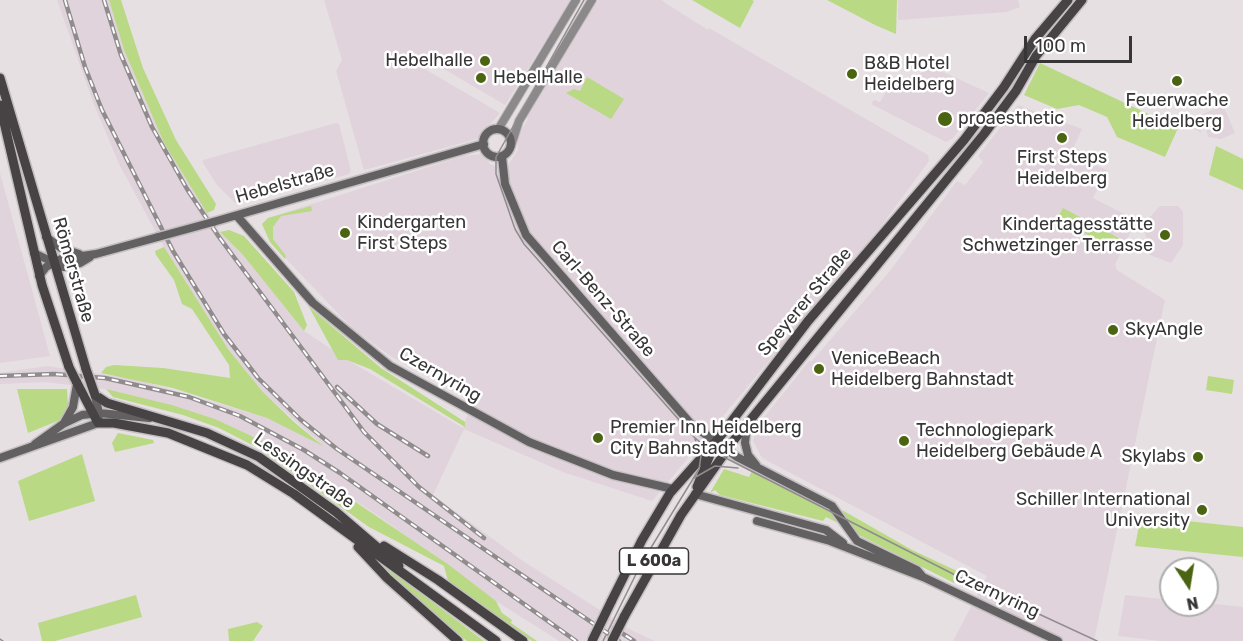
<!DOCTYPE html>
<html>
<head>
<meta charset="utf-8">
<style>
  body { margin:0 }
  #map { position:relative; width:1243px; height:641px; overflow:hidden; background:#e6e0e3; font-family:Rubik,sans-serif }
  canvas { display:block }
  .north { position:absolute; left:1159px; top:557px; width:60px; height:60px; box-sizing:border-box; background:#fff; border:2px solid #afaeaf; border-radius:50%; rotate:168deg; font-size:16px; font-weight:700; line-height:24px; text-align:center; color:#373536 }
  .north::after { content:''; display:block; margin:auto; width:21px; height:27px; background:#4b6412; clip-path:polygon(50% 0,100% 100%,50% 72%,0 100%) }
  .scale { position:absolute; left:1024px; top:36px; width:108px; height:27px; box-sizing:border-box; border:3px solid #373536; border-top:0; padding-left:8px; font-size:18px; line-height:21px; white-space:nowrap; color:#373536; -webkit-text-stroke:4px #fff; paint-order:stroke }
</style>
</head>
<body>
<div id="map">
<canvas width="1243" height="641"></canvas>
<div class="north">N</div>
<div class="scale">100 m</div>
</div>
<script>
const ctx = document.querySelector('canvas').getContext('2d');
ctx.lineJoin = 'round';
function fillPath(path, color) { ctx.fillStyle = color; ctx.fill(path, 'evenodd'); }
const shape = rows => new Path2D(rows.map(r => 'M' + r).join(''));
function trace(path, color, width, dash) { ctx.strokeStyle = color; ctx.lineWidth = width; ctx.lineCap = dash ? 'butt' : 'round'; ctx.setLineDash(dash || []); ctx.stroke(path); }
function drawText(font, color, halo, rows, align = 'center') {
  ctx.font = font + ' Rubik,sans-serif'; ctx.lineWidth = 5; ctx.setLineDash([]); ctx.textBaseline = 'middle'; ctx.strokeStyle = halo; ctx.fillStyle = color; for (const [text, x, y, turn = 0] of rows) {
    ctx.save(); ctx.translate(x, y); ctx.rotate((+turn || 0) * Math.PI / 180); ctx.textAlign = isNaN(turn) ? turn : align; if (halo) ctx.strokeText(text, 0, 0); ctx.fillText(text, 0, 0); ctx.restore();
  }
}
fillPath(shape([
  [57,0,109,0,124,50,164,143,220,232,243,255,304,331,351,362,463,428,473,400,392,357,353,329,270,242,262,224,268,218,463,156,483,154,491,165,507,167,518,150,517,137,528,119,526,117,569,41,598,0,661,0,708,30,709,28,928,155,929,161,879,229,652,501,563,472,464,429,433,495,523,561,631,630,655,641,559,641,496,601,380,517,271,445,215,419,172,405,105,389,45,382,0,384,0,373,47,366,135,379,267,418,320,443,262,391,228,349,164,247,119,164,93,102],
  [324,0,571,0,505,105,429,60,423,68,500,113,477,139,364,170,336,71,342,60],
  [898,0,1018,0,1020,7,1007,12,898,20],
  [934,68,989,93,953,138,946,142,871,104,874,100,880,102,890,85],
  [1018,105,1082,129,1070,155,1107,170,1093,198,1136,220,1115,265,1117,270,1165,300,1094,641,953,641,987,576,762,458,753,441,757,426,809,361,812,361,889,272,957,181,965,185,983,162,978,156],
  [1223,105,1235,133,1221,139,1208,137,1206,129,1199,126,1202,133,1183,123],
  [336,123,339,124,351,171,349,174,236,204,217,185,203,163,203,160],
  [0,173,50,356,0,363],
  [1160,206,1178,206,1183,212,1183,245,1171,263,1150,255,1144,241,1147,239,1144,230,1148,219],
  [1125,595,1171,600,1171,605,1207,603,1243,607,1243,641,1160,641,1118,636]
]), '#e0d3db');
fillPath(shape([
  [109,0,121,0,143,68,176,140,216,204,214,210,207,213,164,143,124,50],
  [692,0,752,0,754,1,740,28],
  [827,0,897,0,896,34,875,25],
  [1040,63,1178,128,1165,157,1117,137,1107,117,1079,105,1057,109,1024,95],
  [587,77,624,99,611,119,566,93,574,89,580,91],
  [1216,146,1243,159,1243,190,1209,175],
  [311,206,312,211,281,216,273,227,273,239,286,256,285,259,270,242,262,224,268,218],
  [1063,208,1126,242,1120,254,1058,217],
  [229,230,244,236,294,292,307,325,304,331,243,255,220,232],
  [164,247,228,349,262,391,294,422,323,446,267,418,173,388,101,373,106,367,114,365,163,368,230,378,229,365,192,309,182,304,174,280,156,255,155,251],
  [309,307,381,368,465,422,465,427,370,369,347,360,338,360],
  [1208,376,1234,380,1232,394,1206,390],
  [17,389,67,389,68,406,60,420,28,433],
  [106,389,172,405,215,419,271,445,449,565,496,601,502,613,512,620,511,623,537,641,532,641,448,581,444,566,369,527,258,448,219,428,183,415,113,397],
  [118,433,153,440,154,443,115,452,112,443],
  [82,454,95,501,29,521,18,481],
  [724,469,749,477,753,469,830,509,840,524,826,517,823,521,720,495,715,490,710,493],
  [842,510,912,550,957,571,954,583,855,533],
  [1141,516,1243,527,1243,557,1135,546],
  [378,562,391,571,484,641,467,641,376,563],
  [136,595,142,617,55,641,42,641,38,623],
  [257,622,263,626,253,641,229,641,228,629]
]), '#b9d984');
const tertiary = shape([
  [499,128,576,0],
  [511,146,519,121,592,0]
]);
const secondary = shape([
  '483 143a14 14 0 1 1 28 0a14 14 0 1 1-28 0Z',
  [502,157,505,184,526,235,691,424,737,457,832,506,857,541,917,570,923,577],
  [237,216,313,303,390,366,529,442,613,475,673,489],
  [213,222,484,144],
  [46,237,61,248,79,254],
  [34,253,63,267,80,263,90,257],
  [39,276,46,267,61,259,96,254,158,237],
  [64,423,73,407,77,384],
  [747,424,745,443,748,455,756,465],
  [35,444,63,424,82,415,99,413,149,418],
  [0,458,98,423,99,413,95,396],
  [695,494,826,530,843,543],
  [757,521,830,541,923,577,1058,641]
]);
const primary = shape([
  [0,78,86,369],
  [0,105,42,285,69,367],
  [76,381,98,423,114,423,168,433,247,465,294,494,496,641],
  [95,395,107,403,207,433,259,457,336,512,399,566],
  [697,487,713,447],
  [384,546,438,580,523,641],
  [358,547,387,578,458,641],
  [611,602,642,540,670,493,719,438,808,321,964,140,1004,87,1035,39,1068,0],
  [624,617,681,515,734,440,984,134,1016,91,1036,56,1082,0]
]);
trace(tertiary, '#c3bec0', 10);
trace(secondary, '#c3bec0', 11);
trace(primary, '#c3bec0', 12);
trace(tertiary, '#8c898b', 8);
trace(secondary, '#636062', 8);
trace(primary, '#474345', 9);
trace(shape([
  [584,0,496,157,496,174,515,229,524,244,694,437,708,449,959,577,1097,641],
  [694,478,715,466,738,468],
  [0,639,3,641],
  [603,641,641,564,699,469,701,456,695,439]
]), '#908c8e', 1.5);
const rail = shape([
  [65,0,85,67,102,110,173,251,224,334,258,378,301,420,337,449,619,641],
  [104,0,121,55,152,127,187,189,219,237,364,432,419,487,484,538],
  [0,376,54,374,105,378,189,397,240,416,304,450,340,473,576,641],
  [337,387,377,424,428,456],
  [614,628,634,641]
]);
trace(rail, '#908c8e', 4.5);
trace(rail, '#fff', 2, [7]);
const secondaryBridge = shape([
  [158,237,213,222]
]);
const primaryBridge = shape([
  [69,367,76,381],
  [86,369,95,395],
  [592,641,611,602],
  [612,641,624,617]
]);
trace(secondaryBridge, '#c3bec0', 11, []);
trace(primaryBridge, '#c3bec0', 12, []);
trace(secondaryBridge, '#636062', 8);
trace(primaryBridge, '#474345', 9);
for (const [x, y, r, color] of [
  [485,61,6,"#4b6412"],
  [852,74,6,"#4b6412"],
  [481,78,6,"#4b6412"],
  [1177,81,6,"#4b6412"],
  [945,119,8,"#4b6412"],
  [1062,138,6,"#4b6412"],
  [345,233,6,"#4b6412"],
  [1165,235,6,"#4b6412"],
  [1113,330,6,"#4b6412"],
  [819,369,6,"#4b6412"],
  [598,438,6,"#4b6412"],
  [904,441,6,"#4b6412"],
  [1198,457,6,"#4b6412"],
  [1202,510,6,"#4b6412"]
]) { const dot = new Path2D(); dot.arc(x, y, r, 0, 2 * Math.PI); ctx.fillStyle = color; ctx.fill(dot); trace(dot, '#fff', 2); }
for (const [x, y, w] of [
  [654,561,69]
]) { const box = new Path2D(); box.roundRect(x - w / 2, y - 13, w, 26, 4.5); ctx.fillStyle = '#fff'; ctx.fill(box); trace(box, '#373536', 1.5); }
drawText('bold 16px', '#373536', null, [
  ["L 600a",654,561]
]);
drawText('18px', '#373536', '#fff', [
  ["Hebelhalle",473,61,"right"],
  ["B&B Hotel",864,64],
  ["Heidelberg",864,85],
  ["HebelHalle",493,78],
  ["Feuerwache",1177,101,"center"],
  ["Heidelberg",1177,122,"center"],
  ["proaesthetic",958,119],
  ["First Steps",1062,158,"center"],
  ["Heidelberg",1062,179,"center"],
  ["Kindergarten",357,223],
  ["First Steps",357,244],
  ["Kindertagesstätte",1153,225,"right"],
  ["Schwetzinger Terrasse",1153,246,"right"],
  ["SkyAngle",1125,330],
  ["VeniceBeach",831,359],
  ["Heidelberg Bahnstadt",831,380],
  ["Premier Inn Heidelberg",610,428],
  ["City Bahnstadt",610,449],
  ["Technologiepark",916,431],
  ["Heidelberg Gebäude A",916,452],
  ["Skylabs",1186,457,"right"],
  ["Schiller International",1190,500,"right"],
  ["University",1190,521,"right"]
], 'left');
drawText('18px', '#373536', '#fff', [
  ["Hebelstraße",285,184,-16],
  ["Römerstraße",73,270,74],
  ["Carl-Benz-Straße",603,299,49],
  ["Speyerer Straße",805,302,-50],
  ["Czernyring",440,375,30],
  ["Lessingstraße",304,471,35],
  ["Czernyring",997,594,25]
]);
</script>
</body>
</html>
